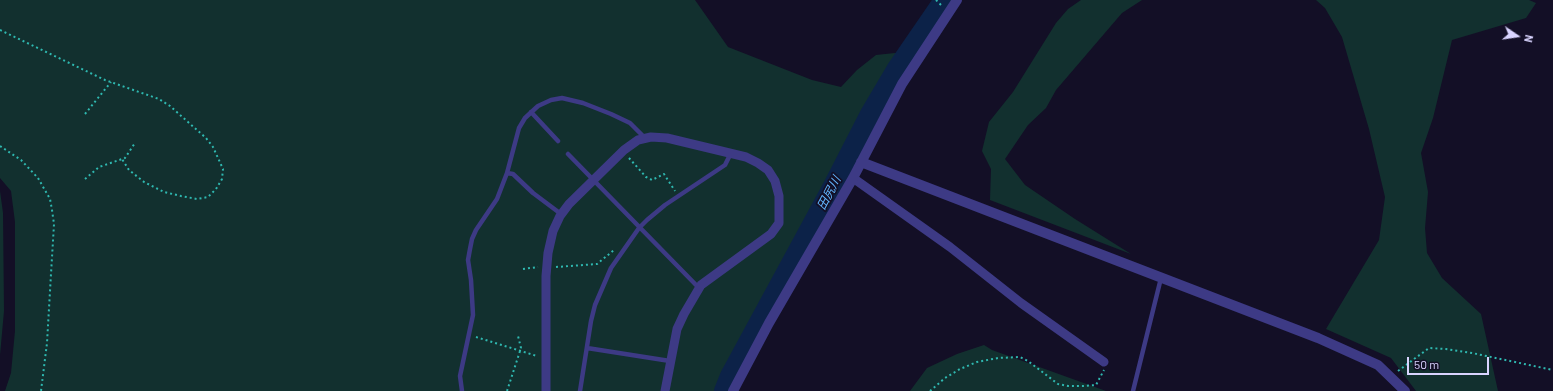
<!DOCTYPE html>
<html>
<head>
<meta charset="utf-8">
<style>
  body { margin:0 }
  #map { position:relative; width:1553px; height:391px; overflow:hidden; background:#130f26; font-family:Barlow,sans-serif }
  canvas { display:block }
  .north { position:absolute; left:1497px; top:16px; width:40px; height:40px; -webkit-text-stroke:3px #130f26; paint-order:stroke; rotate:103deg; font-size:11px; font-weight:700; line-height:16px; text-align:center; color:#d9d4ff }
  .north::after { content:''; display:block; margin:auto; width:14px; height:18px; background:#d9d4ff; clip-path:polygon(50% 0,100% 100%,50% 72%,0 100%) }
  .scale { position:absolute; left:1407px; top:357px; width:82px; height:18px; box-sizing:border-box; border:2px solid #d9d4ff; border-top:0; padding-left:5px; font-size:12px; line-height:14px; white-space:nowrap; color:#d9d4ff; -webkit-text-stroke:3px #130f26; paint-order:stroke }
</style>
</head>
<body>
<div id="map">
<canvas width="1553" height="391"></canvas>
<div class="north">N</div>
<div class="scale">50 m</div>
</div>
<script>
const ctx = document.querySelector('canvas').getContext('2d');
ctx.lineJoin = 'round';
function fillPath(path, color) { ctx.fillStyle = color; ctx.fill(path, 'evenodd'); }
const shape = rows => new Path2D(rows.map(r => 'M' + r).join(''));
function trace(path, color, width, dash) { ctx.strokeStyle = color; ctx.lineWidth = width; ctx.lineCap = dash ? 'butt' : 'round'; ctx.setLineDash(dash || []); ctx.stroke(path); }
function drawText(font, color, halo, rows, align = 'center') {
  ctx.font = font + ' Barlow,"Noto Sans JP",sans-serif'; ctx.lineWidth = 3.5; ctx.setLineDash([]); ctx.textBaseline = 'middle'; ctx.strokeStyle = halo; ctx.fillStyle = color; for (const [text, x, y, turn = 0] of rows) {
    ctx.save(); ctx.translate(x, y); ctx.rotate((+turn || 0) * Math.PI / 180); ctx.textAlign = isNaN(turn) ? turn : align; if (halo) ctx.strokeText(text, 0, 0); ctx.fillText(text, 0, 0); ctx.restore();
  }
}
fillPath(shape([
  [0,0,695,0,728,47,812,80,841,87,857,70,876,55,914,51,865,131,726,391,5,391,11,373,15,331,15,222,11,191,0,178],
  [1081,0,1142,0,1122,13,1056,90,1046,108,1028,125,1005,159,1025,185,1075,219,1131,254,990,200,991,169,982,151,989,122,1013,92,1056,23,1068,9],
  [1316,0,1529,0,1536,3,1526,18,1452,40,1433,118,1421,153,1428,192,1425,228,1427,253,1442,278,1481,314,1498,391,1416,391,1391,358,1326,329,1379,240,1385,197,1369,129,1342,37,1325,8],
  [0,191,3,213,4,311,0,355],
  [984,345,992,350,1106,391,910,391,927,368,957,354]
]), '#12302f');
trace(shape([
  [724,391,730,376,832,188,870,114,896,70,944,0]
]), '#0c2248', 20);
trace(shape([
  [936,0,942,6],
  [0,30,105,80,159,99,170,106,206,138,213,147,223,169,222,179,216,189,208,197,197,199,181,196,164,192,144,182,129,170,122,159],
  [85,114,111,82],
  [0,146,21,160,38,178,50,199,52,210,54,224,51,274,47,343,41,391],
  [629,158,646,177,652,180,664,174,675,191],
  [85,179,99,167,125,158,135,143],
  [556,267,597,264,614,250],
  [523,269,538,267],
  [476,337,537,356],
  [1398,371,1429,348,1446,349,1472,353,1553,370],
  [507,391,521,348,518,336],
  [930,391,945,378,960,369,977,362,998,358,1020,357,1028,361,1058,384,1068,386,1083,386,1096,385,1104,370]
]), '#2fb8b0', 2, [2, 3]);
trace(shape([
  [531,112,558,141],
  [568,154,699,288],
  [507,173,513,174,533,193,561,214],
  [587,348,670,361],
  [462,391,460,376,473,315,471,280,468,260,470,249,472,239,476,230,497,199,507,173,519,128,525,118,538,106,551,100,562,98,583,103,611,114,630,123,645,138],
  [580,391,591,321,595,305,611,268,639,228,647,220,665,205,725,165,731,153],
  [1133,391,1161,278]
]), '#3d3a85', 4.5);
trace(shape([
  [853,178,950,247,1021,303,1104,362],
  [546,391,546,276,548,253,553,231,560,216,569,204,624,150,638,140,651,137,667,138,746,157,758,163,768,170,775,181,779,196,779,223,771,234,701,285,684,314,677,329,665,391]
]), '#3d3a85', 9);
trace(shape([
  [861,162,1318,338,1378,365,1405,391],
  [733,391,769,323,853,178,902,84,957,0]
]), '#3d3a85', 10);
drawText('italic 12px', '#62b6ff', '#130f26', [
  ["田尻川",829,193,-62]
]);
</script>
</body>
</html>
